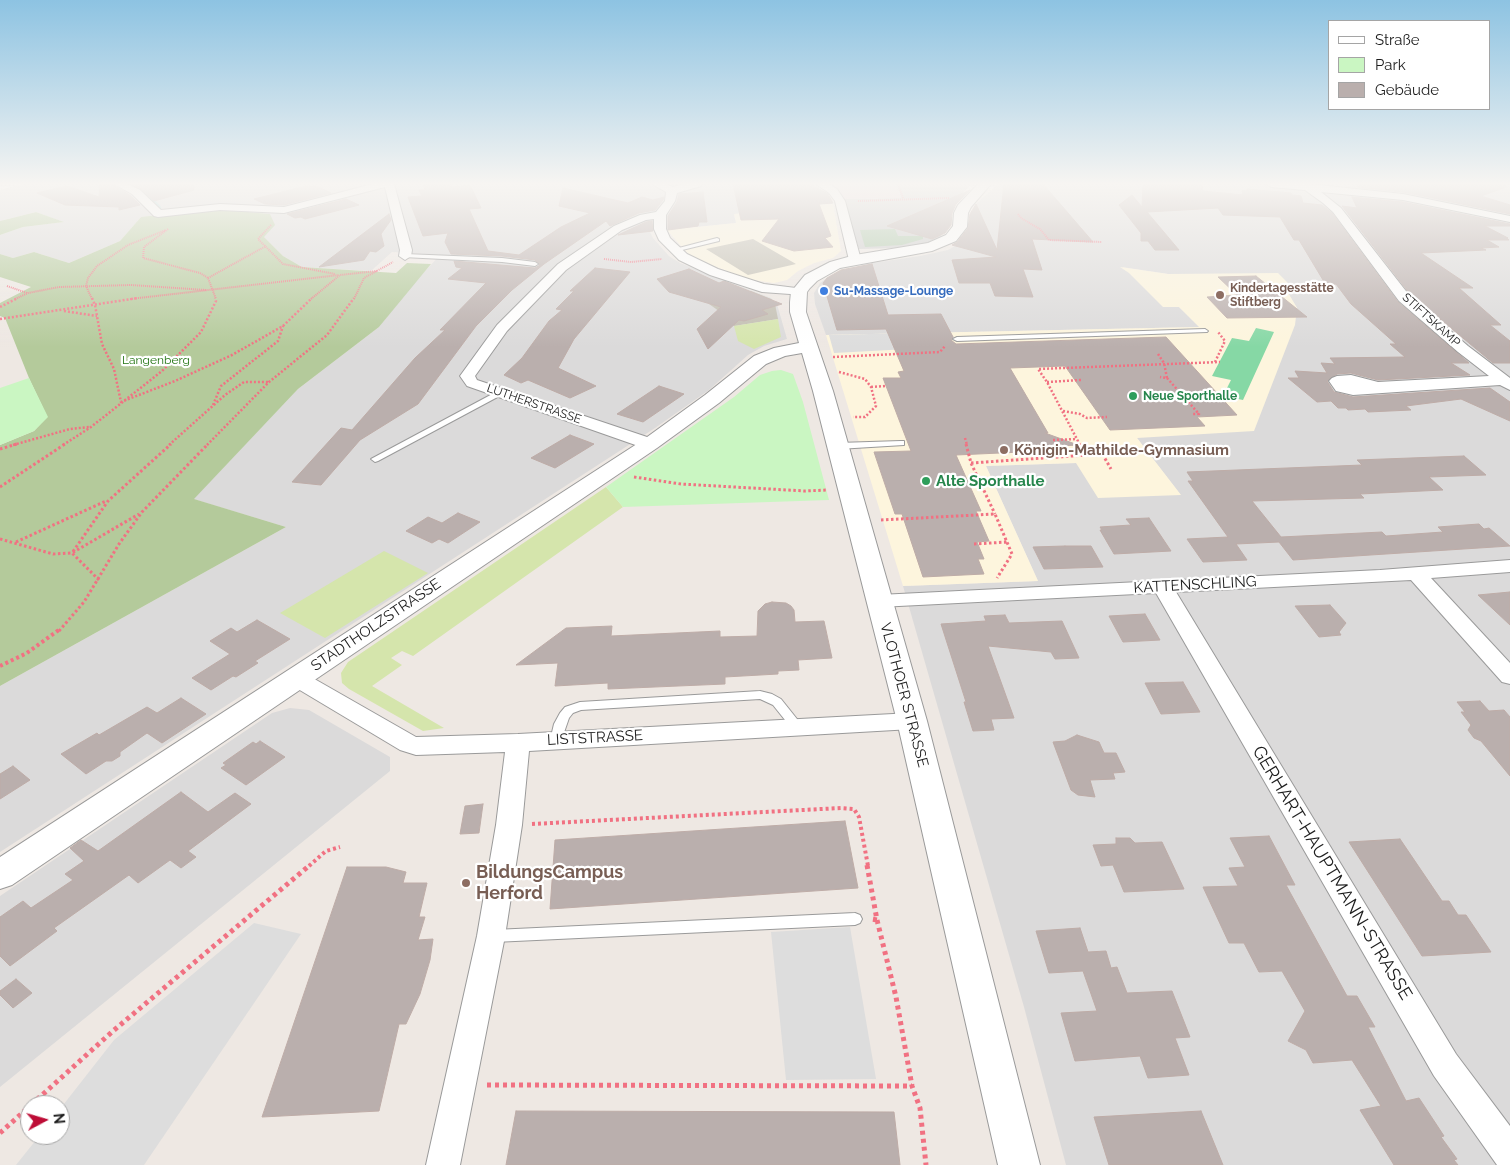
<!DOCTYPE html>
<html>
<head>
<meta charset="utf-8">
<style>
  body { margin:0 }
  #map { position:relative; width:1510px; height:1165px; overflow:hidden; background:#eee8e3; font-family:Raleway,sans-serif }
  canvas { display:block }
  .legend { position:absolute; left:1328px; top:20px; width:162px; height:90px; box-sizing:border-box; background:#fff; border:1px solid #a5a5a5; margin:0; padding:6px 9px; list-style:none; font-size:15px; color:#1d1d1d }
  .legend li { display:flex; align-items:center; gap:10px; height:25px }
  .legend b { width:25px; border:1px solid #a5a5a5 }
  .north { position:absolute; left:20px; top:1095px; width:50px; height:50px; box-sizing:border-box; background:#fff; border:1px solid #a5a5a5; border-radius:50%; rotate:84deg; font-size:14px; font-weight:700; line-height:20px; text-align:center; color:#1d1d1d }
  .north::after { content:''; display:block; margin:auto; width:18px; height:22px; background:#bd0d36; clip-path:polygon(50% 0,100% 100%,50% 72%,0 100%) }
</style>
</head>
<body>
<div id="map">
<canvas width="1510" height="1165"></canvas>
<ul class="legend">
<li><b style="height:6px;background:#fff"></b>Straße</li>
<li><b style="height:14px;background:#caf6c2"></b>Park</li>
<li><b style="height:14px;background:#baafad"></b>Gebäude</li>
</ul>
<div class="north">N</div>
</div>
<script>
const ctx = document.querySelector('canvas').getContext('2d');
ctx.lineJoin = 'round';
function fillPath(path, color) { ctx.fillStyle = color; ctx.fill(path, 'evenodd'); }
const shape = rows => new Path2D(rows.map(r => 'M' + r).join(''));
function trace(path, color, width, dash) { ctx.strokeStyle = color; ctx.lineWidth = width; ctx.lineCap = dash ? 'butt' : 'round'; ctx.setLineDash(dash || []); ctx.stroke(path); }
function drawText(font, color, halo, rows, align = 'center') {
  ctx.font = font + ' Raleway,sans-serif'; ctx.lineWidth = 4.5; ctx.setLineDash([]); ctx.textBaseline = 'middle'; ctx.strokeStyle = halo; ctx.fillStyle = color; for (const [text, x, y, turn = 0] of rows) {
    ctx.save(); ctx.translate(x, y); ctx.rotate((+turn || 0) * Math.PI / 180); ctx.textAlign = isNaN(turn) ? turn : align; if (halo) ctx.strokeText(text, 0, 0); ctx.fillText(text, 0, 0); ctx.restore();
  }
}
fillPath(shape([
  [23,184,828,184,819,188,827,193,833,204,799,206,734,215,737,223,667,230,649,230,653,238,669,256,680,263,771,298,777,304,787,339,764,346,748,355,709,390,655,428,0,852,0,686,286,527,193,499,298,389,379,327,412,285,440,255,392,252,371,271,302,267,283,256,264,237,141,217,120,241,69,263,34,252,13,258,0,254,0,235,23,227,63,222,36,212,0,221,0,190],
  [998,184,1510,184,1510,1165,1066,1165,1024,1007,903,586,1038,581,986,466,1076,463,1180,494,1137,438,1297,308,1284,286,1290,285,1207,274,1168,274,1122,267,1179,307,1200,327,826,335,815,304,814,293,820,283,827,278,865,264,920,256,948,250,963,241,968,235,975,205],
  [290,708,309,710,390,757,390,771,0,1087,0,896,272,713]
]), '#dbdada');
fillPath(shape([
  [830,184,896,184,901,198,843,199,837,189]
]), '#eed3d8');
fillPath(shape([
  [833,204,841,251,833,258,814,263,798,271,787,280,774,283,746,279,690,256,667,230,736,223,734,214,799,206],
  [1120,267,1168,274,1278,273,1290,285,1284,286,1297,308,1295,325,1254,431,1137,438,1181,495,1098,498,1076,463,986,466,1038,581,903,586,826,335,1199,327,1179,307,1163,307,1129,273]
]), '#fdf5dd');
fillPath(shape([
  [896,184,972,184,952,203,947,227,941,236,925,244,900,248,859,249,843,199,901,198]
]), '#cbcbcb');
fillPath(shape([
  [753,239,796,264,748,275,706,249],
  [751,291,771,299,775,304,778,319,734,326,726,316,709,304]
]), '#c1bdb0');
fillPath(shape([
  [778,319,781,337,754,349,738,341,734,326],
  [606,487,623,507,413,656,402,651,391,658,402,665,372,686,444,728,423,731,349,689,342,683,341,673,348,662],
  [384,551,428,573,325,638,280,613]
]), '#d5e5ac');
fillPath(shape([
  [212,209,270,214,275,225,264,237,283,256,302,267,396,273,407,263,431,264,379,327,298,389,194,499,286,527,0,686,0,445,34,431,47,417,29,378,5,318,0,316,0,303,31,287,0,277,0,254,13,258,34,252,69,263,120,241,141,217],
  [36,212,64,222,23,227,0,235,0,221]
]), '#b4ca9b');
fillPath(shape([
  [895,229,898,236,923,236,923,239,902,245,865,247,860,230]
]), '#a9c5a6');
fillPath(shape([
  [781,370,793,374,803,402,829,500,623,507,606,487,734,397,760,375,772,371],
  [29,378,48,417,34,431,0,445,0,388]
]), '#caf6c2');
fillPath(shape([
  [1256,328,1274,332,1243,400,1223,396,1231,380,1212,376,1232,338,1249,341]
]), '#86d8a5');
fillPath(shape([
  [950,332,956,340,924,341,927,348,834,353,829,335],
  [254,923,301,934,144,1165,16,1165,40,1135,60,1135,60,1109,114,1040],
  [850,927,876,1079,786,1080,771,932]
]), '#ddd');
trace(shape([
  [142,191,147,195],
  [151,199,159,208]
]), '#a6d9d8', 4.5);
const building = shape([
  [100,184,112,184,131,196,140,205,119,210,119,207,65,205,37,193,67,186,99,197,100,184],
  [132,184,193,184,194,190,154,201,141,189,132,184],
  [423,184,450,184,452,187,470,185,481,208,469,209,488,251,519,255,561,227,590,213,559,206,563,188,628,203,642,197,653,200,664,197,663,200,655,210,639,213,610,226,606,221,544,264,512,290,476,326,418,404,360,440,321,485,292,482,341,428,352,430,415,358,445,330,440,330,486,283,448,279,462,268,456,267,454,261,535,268,540,265,535,260,502,256,451,254,445,242,448,233,423,236,408,197,422,196,419,190,425,190,423,184],
  [733,184,809,184,821,190,828,194,833,203,819,204,831,236,825,238,833,247,794,251,762,241,779,219,741,220,733,184],
  [1004,184,1043,184,1093,242,1032,239,1042,270,1023,269,1033,297,995,296,990,283,959,283,952,260,996,257,952,245,957,242,968,228,970,214,976,204,997,250,1004,184],
  [1143,184,1202,184,1203,191,1243,195,1242,190,1247,191,1247,189,1291,193,1292,195,1301,196,1303,203,1322,205,1332,213,1398,302,1469,363,1451,363,1470,375,1378,380,1351,373,1337,374,1327,381,1334,392,1353,397,1490,388,1510,402,1510,421,1461,399,1406,406,1411,410,1368,412,1365,409,1348,410,1346,408,1338,408,1331,401,1317,402,1288,378,1299,378,1295,371,1327,373,1321,363,1335,364,1330,358,1405,357,1390,344,1396,344,1351,304,1336,284,1326,285,1299,240,1294,240,1280,217,1223,215,1218,208,1147,212,1179,250,1155,250,1148,241,1141,241,1141,233,1119,205,1132,195,1142,207,1143,184],
  [1359,184,1506,184,1506,187,1481,196,1510,205,1510,214,1403,192,1357,187,1359,184],
  [306,186,316,186,331,193,284,205,265,204,254,199,306,186],
  [970,190,956,204,952,213,951,225,945,233,932,239,887,226,970,190],
  [703,192,707,222,699,222,698,226,668,230,668,216,677,202,679,194,703,192],
  [1352,197,1403,202,1510,224,1510,226,1485,226,1508,238,1507,238,1509,240,1487,240,1499,247,1481,248,1486,250,1421,253,1473,288,1459,288,1501,325,1490,325,1510,341,1510,363,1493,363,1410,294,1342,206,1357,208,1352,197],
  [346,199,359,205,305,219,301,217,295,218,287,214,346,199],
  [389,214,391,220,381,234,384,246,376,252,370,251,364,260,319,267,389,214],
  [652,221,653,231,618,235,646,222,652,221],
  [872,264,888,315,941,314,953,337,951,340,956,344,1166,337,1237,415,1197,417,1205,426,1110,430,1065,366,1010,368,1048,433,1045,433,1078,445,1020,448,1022,452,956,455,981,511,976,511,989,541,977,542,984,559,978,559,984,574,923,577,902,514,895,514,874,452,911,451,883,378,901,378,898,372,904,371,886,329,837,330,823,283,827,278,841,270,872,264],
  [595,268,630,272,574,339,558,368,596,386,570,398,528,380,521,383,504,375,522,358,549,321,562,310,556,309,574,291,570,291,595,268],
  [689,269,719,283,724,281,782,304,762,310,768,314,744,321,739,320,708,349,697,329,721,307,669,292,657,279,689,269],
  [1256,276,1307,317,1227,318,1207,297,1237,295,1218,277,1256,276],
  [659,386,684,394,643,422,617,414,659,386],
  [570,435,594,444,555,468,531,458,570,435],
  [1464,456,1486,475,1429,477,1443,490,1360,494,1364,498,1252,501,1281,537,1382,532,1386,536,1443,532,1438,527,1479,524,1484,529,1489,528,1510,546,1293,560,1279,542,1236,544,1247,560,1203,562,1187,539,1228,537,1188,481,1193,481,1187,472,1362,465,1357,460,1464,456],
  [458,513,480,522,448,543,439,539,432,543,406,531,428,517,442,523,458,513],
  [1149,518,1171,551,1114,554,1100,530,1102,530,1100,527,1131,525,1126,519,1149,518],
  [1065,546,1091,546,1103,567,1044,569,1033,547,1065,546],
  [1510,592,1510,625,1478,595,1510,592],
  [772,602,786,603,791,606,794,610,795,622,824,621,832,658,798,660,799,670,778,671,778,674,725,677,725,684,608,689,608,683,555,686,558,663,516,665,566,628,612,626,611,636,720,631,720,637,757,636,758,611,765,604,772,602],
  [1330,605,1346,623,1339,632,1341,635,1319,637,1295,606,1330,605],
  [1145,614,1160,640,1123,642,1109,616,1145,614],
  [1005,615,1009,623,1062,621,1079,658,1055,659,1051,652,988,646,1014,718,991,719,994,730,973,731,964,702,966,702,941,624,986,621,984,616,1005,615],
  [257,620,290,639,255,661,258,663,236,677,233,676,211,690,192,678,230,654,210,641,231,628,237,632,257,620],
  [1183,682,1200,712,1161,714,1145,683,1183,682],
  [181,698,206,714,162,743,147,733,120,752,120,756,112,761,106,761,86,774,61,754,97,733,99,735,147,707,157,713,181,698],
  [1480,701,1489,711,1504,710,1510,717,1510,776,1481,741,1474,738,1468,730,1471,725,1461,712,1465,712,1457,702,1480,701],
  [1077,735,1099,742,1104,753,1116,753,1125,772,1113,773,1115,779,1090,780,1095,797,1078,795,1071,790,1053,742,1065,741,1077,735],
  [260,741,285,757,246,785,221,768,226,765,223,763,253,742,256,744,260,741],
  [13,766,30,780,0,799,0,774,13,766],
  [181,792,208,812,235,793,251,804,188,851,196,857,181,868,170,860,138,883,129,875,54,928,57,931,10,966,0,956,0,917,23,901,31,908,73,880,65,874,84,861,70,848,81,840,98,851,181,792],
  [483,804,479,833,460,834,465,806,483,804],
  [845,821,858,888,550,909,555,840,845,821],
  [1269,836,1295,885,1286,885,1347,996,1357,996,1375,1027,1368,1027,1406,1101,1419,1098,1444,1136,1441,1137,1457,1159,1454,1160,1458,1165,1394,1165,1360,1110,1381,1106,1352,1060,1313,1063,1306,1050,1288,1041,1305,1011,1282,971,1259,972,1244,943,1229,943,1203,887,1238,886,1229,868,1245,867,1230,838,1269,836],
  [1116,838,1130,838,1135,843,1162,842,1184,889,1124,892,1113,865,1101,866,1093,845,1116,844,1116,838],
  [1400,839,1442,901,1449,901,1458,915,1466,915,1491,952,1422,956,1349,842,1400,839],
  [347,867,386,867,406,872,403,883,427,883,419,917,425,917,418,940,433,939,430,960,420,994,406,1024,399,1024,379,1111,262,1117,347,867],
  [1080,928,1088,952,1106,951,1111,968,1117,967,1127,993,1172,991,1190,1037,1175,1038,1189,1075,1148,1078,1140,1056,1075,1061,1061,1013,1097,1011,1083,971,1049,973,1036,931,1080,928],
  [16,979,32,993,13,1008,0,995,0,991,16,979],
  [516,1111,894,1112,900,1165,506,1165,516,1111],
  [1201,1111,1223,1165,1109,1165,1094,1117,1201,1111]
]);
fillPath(building, '#baafad');
trace(building, '#beaca7', 1);
const service = shape([
  [717,238,719,239,719,241,674,252,671,250,717,238],
  [405,254,502,258,535,262,538,264,535,266,502,262,403,257,402,256,405,254],
  [1205,329,1208,331,1207,332,957,341,953,339,957,337,1205,329],
  [498,391,501,391,505,393,378,461,375,462,371,459,498,391],
  [901,441,904,441,904,445,838,449,834,446,838,443,901,441],
  [760,691,772,694,781,699,801,724,803,727,801,730,793,730,773,705,760,699,581,710,573,713,569,718,560,744,556,745,552,744,550,741,554,724,560,713,565,707,580,702,760,691],
  [855,913,860,915,862,919,860,923,855,925,494,942,489,940,487,936,489,932,494,930,855,913]
]);
const minor = shape([
  [114,184,127,184,140,190,161,210,220,204,284,207,373,184,394,184,412,250,411,256,405,260,399,256,400,250,385,187,284,213,220,210,158,217,154,216,132,194,114,184],
  [652,184,666,184,673,187,685,184,702,184,701,186,677,193,675,201,666,215,666,229,670,238,687,254,718,269,764,284,804,289,805,292,804,295,762,292,710,275,679,260,659,240,654,229,654,219,646,220,622,230,566,270,507,331,475,376,477,380,656,440,658,444,656,448,644,448,467,386,460,376,497,325,558,264,614,226,640,215,656,212,665,201,666,192,652,184],
  [816,184,829,184,837,189,845,201,861,260,859,263,851,263,849,260,835,201,829,193,816,184],
  [1266,184,1309,184,1403,194,1510,216,1510,222,1403,200,1321,192,1341,208,1409,295,1468,346,1510,378,1510,390,1500,385,1353,395,1336,391,1329,381,1332,378,1337,376,1351,375,1378,382,1489,376,1458,352,1399,301,1333,212,1323,203,1305,190,1271,187,1266,184],
  [1510,560,1510,572,1431,578,1510,663,1510,684,1502,682,1411,580,1176,592,1456,1054,1510,1126,1510,1165,1497,1165,1434,1076,1156,593,879,607,872,605,869,601,872,597,879,595,1380,570,1510,560],
  [296,671,304,673,416,737,518,734,912,713,920,715,924,721,920,727,912,729,529,751,522,825,505,936,460,1165,426,1165,477,936,496,825,505,752,416,755,400,750,288,683,285,678,288,673,296,671]
]);
const tertiary = shape([
  [978,184,991,184,971,207,968,213,967,227,956,241,932,251,840,268,817,281,810,288,807,292,806,312,833,391,927,721,1040,1165,998,1165,897,721,813,391,802,353,785,356,766,364,719,403,657,448,12,885,0,889,0,857,643,440,705,395,754,356,774,348,799,343,790,312,790,302,791,292,805,275,830,262,855,255,928,243,946,235,953,226,954,213,958,205,978,184]
]);
trace(service, '#9a9a9a', 2);
trace(minor, '#9a9a9a', 2);
trace(tertiary, '#9a9a9a', 2);
trace(shape([
  [898,184,903,198],
  [858,201,949,198],
  [1018,214,1021,218,1040,229,1049,240,1102,242],
  [271,225,258,239,283,264,335,274],
  [168,229,144,247,143,258,200,273,208,278,216,299],
  [604,259,631,262,662,259],
  [208,278,266,246],
  [7,286,27,293],
  [15,299,28,293,59,287,131,285,206,290],
  [92,299,86,286,88,278,97,266,128,245,166,230],
  [130,299,339,275],
  [311,299,340,275,377,271],
  [354,299,364,278,393,262]
]), '#f17182', 2, [1, 1]);
trace(shape([
  [92,298,95,305,102,344,114,369,121,402,175,381,232,355,283,326,312,298],
  [0,307,18,298],
  [64,311,97,316],
  [0,319,138,298],
  [1158,354,1164,363,1167,378,1160,377],
  [833,357,940,352,945,346],
  [1215,362,1225,341,1218,332],
  [839,372,865,379,871,387,876,406,865,417,853,417],
  [1167,378,1199,414,1192,414],
  [1047,382,1081,380],
  [871,387,885,386],
  [213,405,221,386,278,341,283,326],
  [1063,411,1080,414,1087,418,1107,417],
  [965,438,967,445],
  [1053,440,1076,439],
  [13,445,70,429,89,427],
  [63,445,91,427,162,371,201,332,216,301,215,298],
  [169,445,225,395,244,382,269,382],
  [207,445,269,382,327,335,354,298],
  [1080,445,1047,382,1038,369,1220,362]
]), '#f17182', 2.5, [2, 2]);
trace(shape([
  [966,444,971,463,995,514],
  [0,449,17,444],
  [1087,455,1103,455,1111,469],
  [971,463,1087,455,1080,444],
  [634,477,681,484,805,491,827,490],
  [0,487,65,444],
  [881,520,995,514,1012,554,997,578],
  [0,539,53,554,72,553,139,514],
  [16,542,106,501],
  [974,544,1007,542],
  [99,580,72,553,108,501,171,444],
  [59,631,84,602,119,544,142,512,208,444]
]), '#f17182', 3, [2.5, 2.5]);
trace(shape([
  [0,666,27,653,60,629],
  [532,824,841,808,854,809,859,817,868,866],
  [309,866,326,851,340,847]
]), '#f17182', 4, [3, 3]);
trace(shape([
  [867,865,877,920,871,919],
  [877,920,896,997,912,1086,920,1108,926,1165],
  [487,1085,912,1086],
  [31,1105,113,1031,310,865],
  [0,1133,30,1106]
]), '#f17182', 5, [4, 4]);
fillPath(service, '#fff');
fillPath(minor, '#fff');
fillPath(tertiary, '#fff');
const sky = ctx.createLinearGradient(0, 0, 0, 347);
sky.addColorStop(0, '#8dc3e2');
sky.addColorStop(0.53, '#f7f5f2');
sky.addColorStop(1, '#f7f5f200');
ctx.fillStyle = sky;
ctx.fillRect(0, 0, 1510, 347);
for (const [x, y, r, color] of [
  [824,291,5,"#3f7fe0"],
  [1220,295,5,"#8d6e63"],
  [1133,396,5,"#2e9e5b"],
  [1004,450,5,"#8d6e63"],
  [926,481,5,"#2e9e5b"],
  [466,883,5,"#8d6e63"]
]) { const dot = new Path2D(); dot.arc(x, y, r, 0, 2 * Math.PI); ctx.fillStyle = color; ctx.fill(dot); trace(dot, '#fff', 2); }
drawText('bold 12px', '#785e54', '#fff', [
  ["Kindertagesstätte",1230,288],
  ["Stiftberg",1230,302]
], 'left');
drawText('bold 12px', '#366cbe', '#fff', [
  ["Su-Massage-Lounge",834,291]
], 'left');
drawText('12px', '#1d1d1d', '#fff', [
  ["STIFTSKAMP",1431,320,42],
  ["LUTHERSTRASSE",534,404,19]
]);
drawText('12px', '#217412', '#fff', [
  ["Langenberg",156,360]
]);
drawText('bold 12px', '#27864d', '#fff', [
  ["Neue Sporthalle",1143,396]
], 'left');
drawText('bold 15px', '#785e54', '#fff', [
  ["Königin-Mathilde-Gymnasium",1014,450]
], 'left');
drawText('bold 15px', '#27864d', '#fff', [
  ["Alte Sporthalle",936,481]
], 'left');
drawText('15px', '#1d1d1d', '#fff', [
  ["KATTENSCHLING",1195,585,-3],
  ["STADTHOLZSTRASSE",376,625,-34],
  ["VLOTHOER STRASSE",904,695,75],
  ["LISTSTRASSE",595,738,-3]
]);
drawText('bold 18px', '#785e54', '#fff', [
  ["BildungsCampus",476,873],
  ["Herford",476,894]
], 'left');
drawText('18px', '#1d1d1d', '#fff', [
  ["GERHART-HAUPTMANN-STRASSE",1332,873,59]
]);
</script>
</body>
</html>
